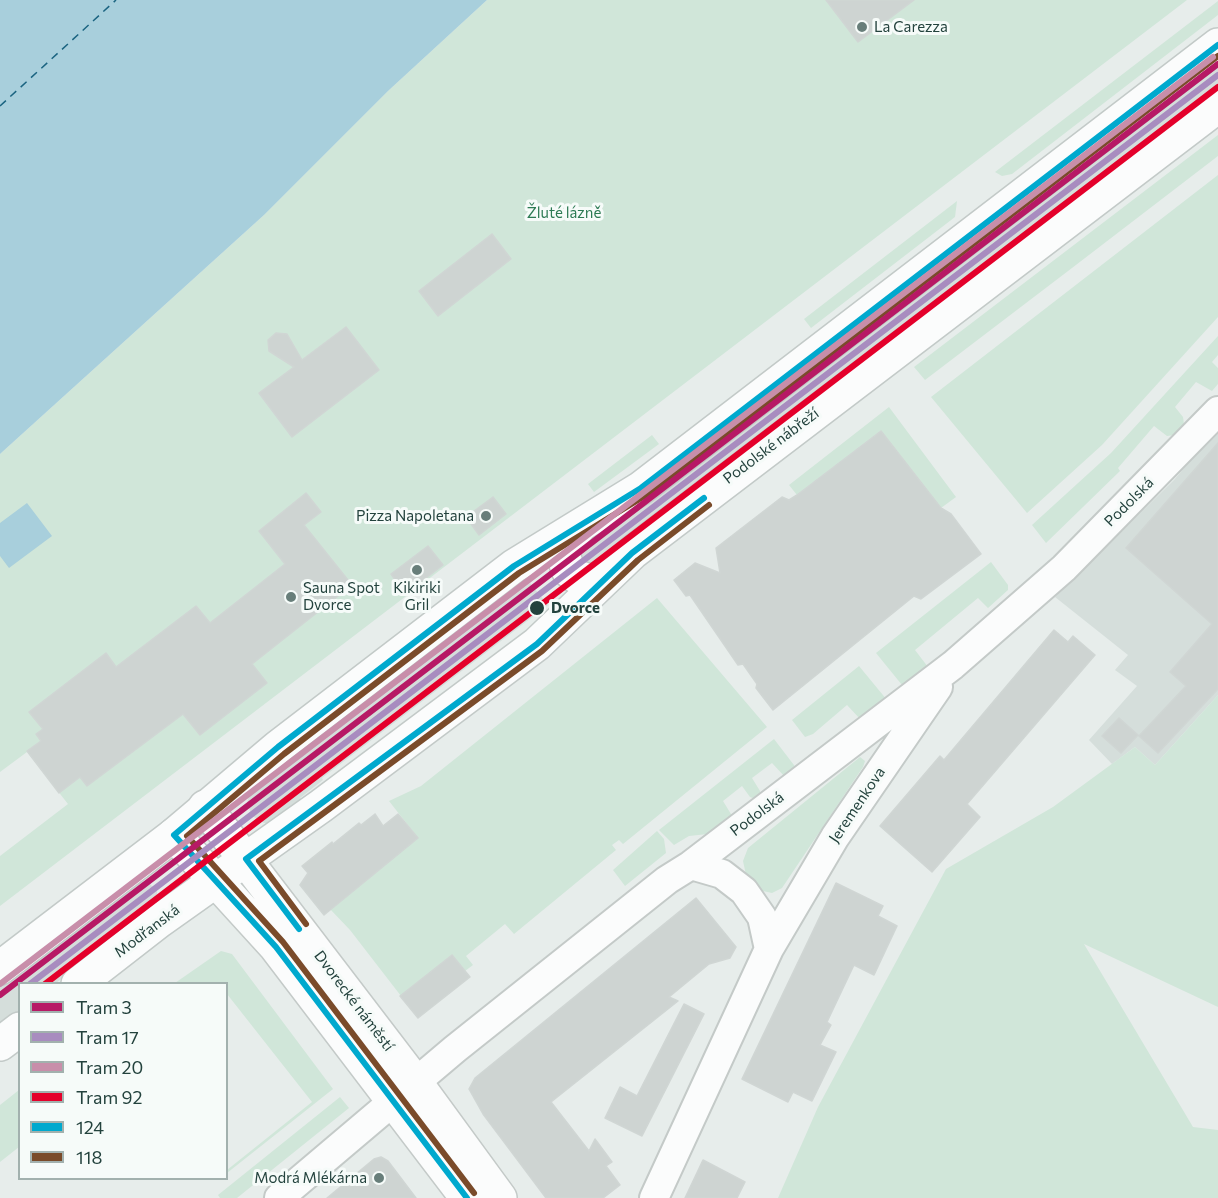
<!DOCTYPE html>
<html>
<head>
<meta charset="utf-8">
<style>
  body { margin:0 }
  #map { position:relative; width:1218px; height:1198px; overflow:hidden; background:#e7edeb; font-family:Commissioner,sans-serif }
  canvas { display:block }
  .legend { position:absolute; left:18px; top:982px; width:210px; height:198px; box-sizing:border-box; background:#f6fbf9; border:2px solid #a2b1ae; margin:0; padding:8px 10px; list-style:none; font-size:18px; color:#23423d }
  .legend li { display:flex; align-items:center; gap:12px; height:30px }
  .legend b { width:30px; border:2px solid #a2b1ae }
</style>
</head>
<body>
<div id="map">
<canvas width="1218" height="1198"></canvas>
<ul class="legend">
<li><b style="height:8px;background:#b71965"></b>Tram 3</li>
<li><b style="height:8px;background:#a88cbf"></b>Tram 17</li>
<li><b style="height:8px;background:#c88eaa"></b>Tram 20</li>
<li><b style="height:8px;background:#e4002b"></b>Tram 92</li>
<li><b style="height:8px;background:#00a9ce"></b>124</li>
<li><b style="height:8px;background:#7a4b2a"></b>118</li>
</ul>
</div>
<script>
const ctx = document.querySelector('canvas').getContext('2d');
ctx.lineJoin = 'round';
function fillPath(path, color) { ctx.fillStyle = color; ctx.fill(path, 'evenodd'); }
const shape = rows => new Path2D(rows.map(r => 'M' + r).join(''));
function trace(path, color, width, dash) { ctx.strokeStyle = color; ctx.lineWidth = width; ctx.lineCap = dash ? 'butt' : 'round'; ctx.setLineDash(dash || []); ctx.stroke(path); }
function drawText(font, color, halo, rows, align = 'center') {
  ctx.font = font + ' Commissioner,sans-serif'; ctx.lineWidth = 6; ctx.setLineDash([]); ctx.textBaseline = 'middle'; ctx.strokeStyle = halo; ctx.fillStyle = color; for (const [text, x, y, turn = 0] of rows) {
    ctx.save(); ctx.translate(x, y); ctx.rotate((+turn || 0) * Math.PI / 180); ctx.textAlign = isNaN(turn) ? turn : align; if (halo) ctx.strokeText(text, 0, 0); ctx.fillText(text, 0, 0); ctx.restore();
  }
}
fillPath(shape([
  [1218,55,1218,96,589,570,574,548],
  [1218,428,1218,695,1155,765,1135,747,1112,764,1089,740,1137,686,1115,670,1128,655,1055,597,1174,480],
  [530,583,548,605,322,778,323,780,300,798,304,804,274,823,264,823,252,816,247,803,249,795,275,765,280,772,304,753,306,754],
  [141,881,150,884,157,891,158,903,153,910,56,983,20,984,19,1012,0,1026,0,986,132,884]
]), '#d5dedb');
fillPath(shape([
  [487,0,1187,0,0,906,0,856,68,804,27,752,0,772,0,454,264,215,388,91],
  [1218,1,1218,15,1012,174,1002,176,995,172],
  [1218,135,1218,156,1072,268,925,380,914,367],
  [1218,175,1218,317,1102,445,1027,513,931,397],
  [957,201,955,217,811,328,804,319],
  [1218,336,1218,355,1212,362,1218,368,1218,384,1212,391,1196,382,1175,407,1183,417,1184,424,1175,435,1167,436,1154,426,1118,468,1120,471,1046,543,1032,525,1111,453],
  [889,407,956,497,941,508,881,431,797,495,789,485],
  [652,435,659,444,594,492,588,484],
  [991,562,1008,585,1008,590,988,608,978,598,915,650,928,667,906,686,902,685,876,653],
  [657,598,767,727,623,844,619,840,612,845,616,850,514,934,505,924,466,956,473,965,465,971,452,955,401,996,350,930,330,909,418,838,389,801,421,786],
  [859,666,887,700,861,720,847,705,813,734,805,737,792,720],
  [1218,695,1218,1007,1084,944,1193,1127,1218,1130,1218,1198,778,1198,818,1107,946,869,1053,807,1135,747,1155,765],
  [774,739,797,769,785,777,772,763,752,778,760,791,760,795,755,799,750,797,742,786,723,801,734,819,717,833,689,836,674,845,659,830],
  [860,757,865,761,863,767,782,888,772,893,763,891,753,884,746,875,743,861,748,848],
  [657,831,664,839,666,853,625,886,613,870],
  [221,951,232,954,333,1089,227,1173,227,1170,312,1102,227,994,226,984,175,983],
  [19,1090,19,1147,0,1162,0,1105],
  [340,1097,349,1108,237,1198,220,1198,218,1195]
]), '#d0e6d9');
fillPath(shape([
  [0,0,487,0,388,91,264,215,0,454],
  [27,503,52,536,9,568,0,556,0,523]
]), '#a8cfdc');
trace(shape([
  [0,106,116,0]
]), '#1b6481', 1.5, [8, 6]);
const building = shape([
  [826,0,914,0,858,42,826,0],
  [492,234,511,259,438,316,419,291,492,234],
  [346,327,379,370,292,437,259,393,294,367,269,351,268,340,276,333,287,334,302,360,346,327],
  [881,431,941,508,951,514,981,554,921,599,914,596,773,710,756,688,757,684,743,664,738,665,690,595,686,596,674,580,695,563,720,573,716,548,782,497,789,500,797,495,881,431],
  [1218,443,1218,689,1158,753,1139,736,1186,686,1170,672,1212,624,1126,548,1218,443],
  [306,493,321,512,304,525,352,585,252,664,267,683,200,735,183,714,87,786,80,777,59,793,27,751,41,741,36,734,43,729,29,712,106,653,116,667,196,606,210,623,285,564,259,531,306,493],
  [493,497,506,514,479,535,466,517,493,497],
  [428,546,443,565,405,594,391,574,428,546],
  [1054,630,1068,642,1073,636,1095,655,967,804,980,817,932,872,880,826,940,756,944,760,1054,630],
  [1119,718,1138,735,1121,753,1102,736,1119,718],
  [375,814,383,826,398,814,418,838,324,915,300,885,308,873,302,866,332,842,333,844,359,823,361,825,375,814],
  [836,883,883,906,878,916,897,926,874,975,854,965,827,1022,831,1025,820,1045,836,1052,812,1101,793,1092,788,1102,742,1079,836,883],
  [696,898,736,947,730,958,709,964,669,997,678,1001,551,1102,589,1151,595,1139,612,1162,606,1166,620,1185,603,1198,546,1198,483,1114,469,1089,475,1078,696,898],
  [452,955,470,977,418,1018,400,996,452,955],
  [684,1004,704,1014,642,1136,605,1118,620,1087,637,1096,684,1004],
  [381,1157,388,1161,416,1198,327,1198,374,1159,381,1157],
  [703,1160,745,1182,737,1198,685,1198,703,1160]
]);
fillPath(building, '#ced4d2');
trace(building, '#d0d6d4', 1.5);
const minor = shape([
  [691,865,722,874,744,891,762,917,769,949],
  [279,1198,455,1049,667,880,691,865,953,665,1064,568,1218,411],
  [654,1198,769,949,835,837,938,687]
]);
const tertiary = shape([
  [205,807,416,1083,500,1198],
  [174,835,276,947,467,1198]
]);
const secondary = shape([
  [580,526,564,545,563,554,568,570,577,577,590,581,598,579,614,570],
  [0,968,174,835,278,747,514,566,641,488,1218,45],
  [78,984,159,921,321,806,537,644,632,553,1218,106],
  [0,1044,20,1029]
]);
trace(minor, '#c4cac8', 32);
trace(tertiary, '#c4cac8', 36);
trace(secondary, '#c3cac8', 36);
trace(minor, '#fbfcfc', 28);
trace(tertiary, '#fbfcfc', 33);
trace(secondary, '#fbfcfc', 33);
trace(shape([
  [299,929,246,859,537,644,632,553,704,498],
  [467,1198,276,947,174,835,278,747,514,566,641,488,1218,45]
]), '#00a9ce', 6);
trace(shape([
  [306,924,259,861,542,651,638,560,709,505],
  [474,1193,283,942,187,836,284,754,519,573,646,495,1218,56]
]), '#7a4b2a', 6);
trace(shape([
  [0,995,1218,64]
]), '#b71965', 6);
trace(shape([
  [30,984,1218,75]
]), '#a88cbf', 6);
trace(shape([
  [0,984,1213,57]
]), '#c88eaa', 6);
trace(shape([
  [45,984,1218,87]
]), '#e4002b', 6);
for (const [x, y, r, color] of [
  [862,27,6,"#687e7a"],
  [486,516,6,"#687e7a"],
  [417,570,6,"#687e7a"],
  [291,597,6,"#687e7a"],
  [537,608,8,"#23423d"],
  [379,1178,6,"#687e7a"]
]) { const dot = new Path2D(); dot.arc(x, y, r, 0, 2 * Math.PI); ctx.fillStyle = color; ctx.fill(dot); trace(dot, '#f6fbf9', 2); }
drawText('15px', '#23423d', '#f6fbf9', [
  ["La Carezza",874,27],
  ["Pizza Napoletana",474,516,"right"],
  ["Sauna Spot",303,588],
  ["Dvorce",303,605],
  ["Kikiriki",417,588,"center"],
  ["Gril",417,605,"center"],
  ["Modrá Mlékárna",367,1178,"right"]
], 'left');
drawText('15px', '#2c7a53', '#f6fbf9', [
  ["Žluté lázně",564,213]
]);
drawText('15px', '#23423d', '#f6fbf9', [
  ["Podolské nábřeží",771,446,-37],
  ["Podolská",1129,502,-45],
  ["Jeremenkova",857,805,-56],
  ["Podolská",757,814,-37],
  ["Modřanská",147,931,-37],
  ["Dvorecké náměstí",354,1001,53]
]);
drawText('bold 15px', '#23423d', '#f6fbf9', [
  ["Dvorce",551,608]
], 'left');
</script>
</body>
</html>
